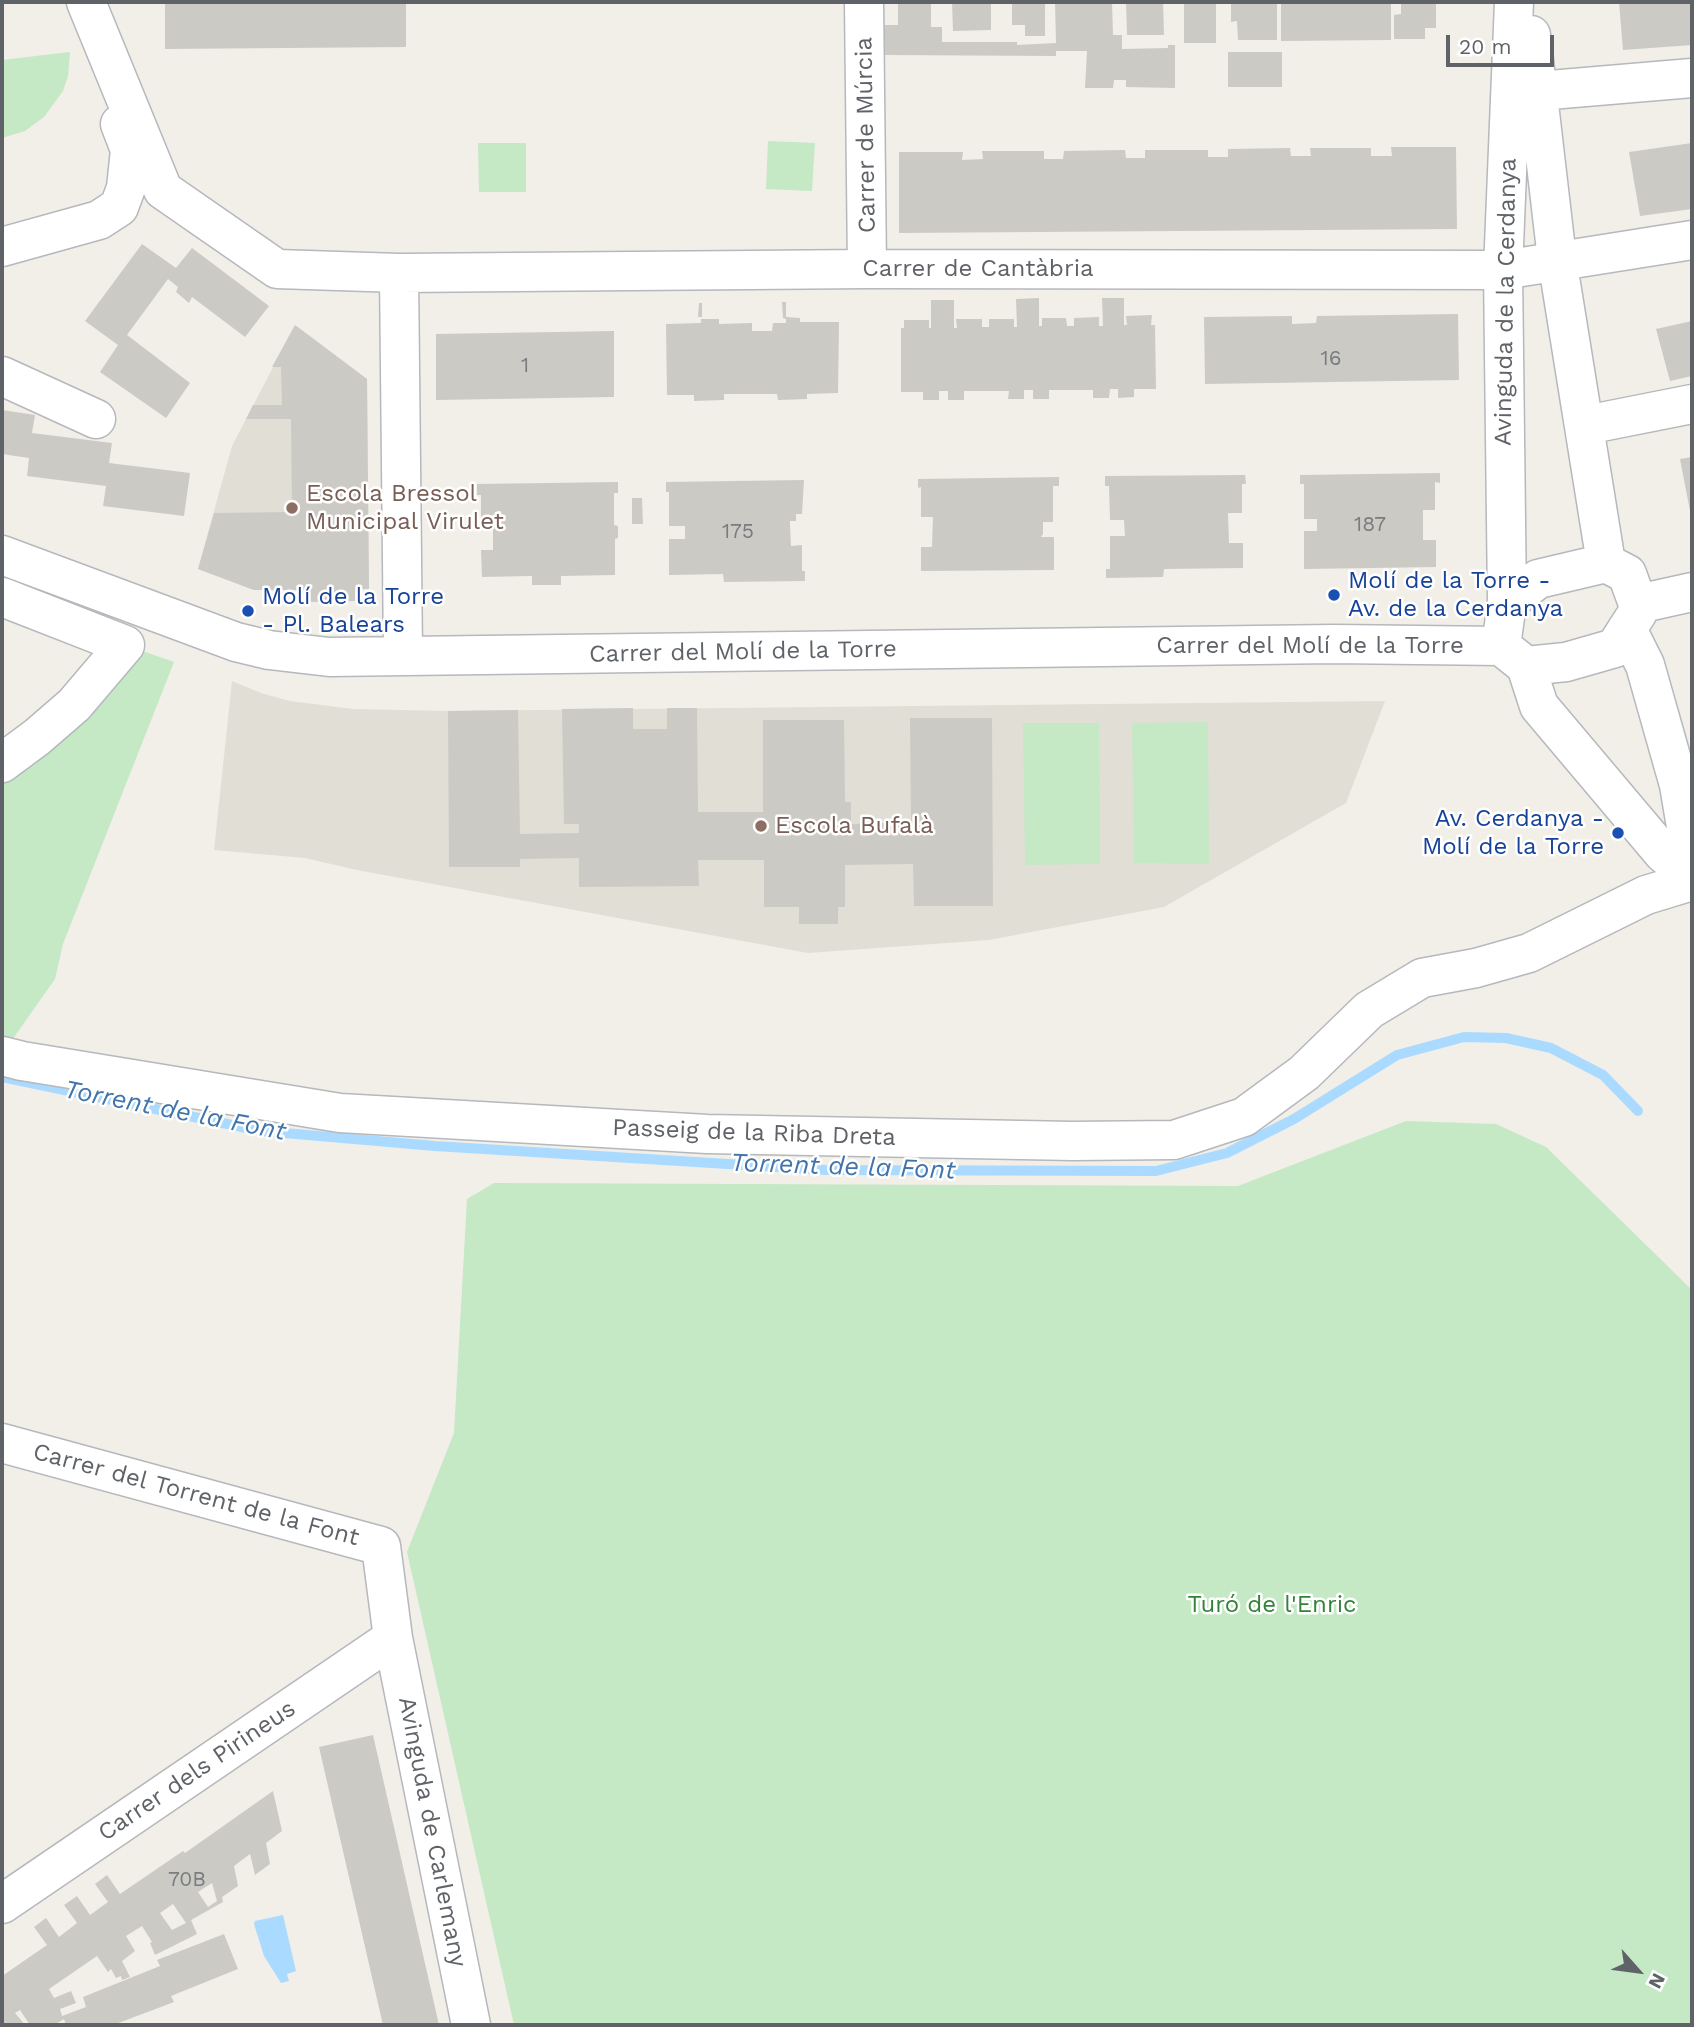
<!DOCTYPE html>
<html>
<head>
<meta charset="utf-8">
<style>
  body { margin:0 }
  #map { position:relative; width:1694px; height:2027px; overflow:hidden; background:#f1efe8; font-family:"Work Sans",sans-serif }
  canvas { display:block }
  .frame { position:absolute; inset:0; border:4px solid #5f6368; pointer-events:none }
  .north { position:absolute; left:1603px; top:1936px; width:70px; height:70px; -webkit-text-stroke:5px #fff; paint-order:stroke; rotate:118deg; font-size:19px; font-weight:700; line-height:28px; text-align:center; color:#5f6368 }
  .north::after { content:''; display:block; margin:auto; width:24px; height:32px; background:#5f6368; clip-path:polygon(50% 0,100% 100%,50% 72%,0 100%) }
  .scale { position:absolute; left:1446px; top:35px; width:108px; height:32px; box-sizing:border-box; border:4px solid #5f6368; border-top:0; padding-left:9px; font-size:21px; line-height:24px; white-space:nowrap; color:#5f6368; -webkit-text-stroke:5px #fff; paint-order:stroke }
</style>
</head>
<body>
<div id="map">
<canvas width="1694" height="2027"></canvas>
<div class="frame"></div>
<div class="north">N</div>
<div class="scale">20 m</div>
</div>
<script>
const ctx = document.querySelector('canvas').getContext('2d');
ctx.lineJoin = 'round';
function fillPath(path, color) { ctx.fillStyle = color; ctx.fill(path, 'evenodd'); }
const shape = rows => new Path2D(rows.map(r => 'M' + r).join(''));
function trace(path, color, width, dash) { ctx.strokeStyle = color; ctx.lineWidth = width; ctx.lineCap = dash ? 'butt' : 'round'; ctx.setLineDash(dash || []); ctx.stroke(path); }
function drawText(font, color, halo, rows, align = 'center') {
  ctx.font = font + ' "Work Sans",sans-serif'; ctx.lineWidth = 5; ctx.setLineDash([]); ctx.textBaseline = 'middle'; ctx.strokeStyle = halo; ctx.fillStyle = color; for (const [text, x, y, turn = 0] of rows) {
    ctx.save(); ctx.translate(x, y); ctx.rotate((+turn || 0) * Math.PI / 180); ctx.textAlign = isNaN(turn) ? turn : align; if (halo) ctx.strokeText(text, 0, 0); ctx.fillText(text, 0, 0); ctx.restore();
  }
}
fillPath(shape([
  [295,325,367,379,369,589,355,590,355,601,308,602,307,590,254,590,198,569,232,446],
  [232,681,261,693,290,701,353,709,448,711,1385,701,1346,803,1164,907,989,940,808,953,357,870,305,858,214,850]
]), '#e1ded6');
fillPath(shape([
  [70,52,68,76,63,91,44,117,25,131,2,138,2,60],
  [768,141,815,143,812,191,766,189],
  [478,143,526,143,526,192,479,192],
  [125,645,174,662,63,944,55,979,12,1040,2,1038,2,763],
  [1208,722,1209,864,1134,863,1132,723],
  [1023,723,1099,723,1100,864,1025,865],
  [1406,1121,1496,1124,1546,1147,1692,1290,1692,2025,514,2025,407,1552,454,1433,467,1199,494,1183,1238,1186]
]), '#c5e8c5');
fillPath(shape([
  [283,1915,296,1971,287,1974,289,1981,281,1983,264,1956,254,1924,255,1921]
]), '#aadaff');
trace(shape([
  [2,1077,261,1131,435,1146,826,1170,1156,1171,1227,1153,1294,1119,1397,1055,1464,1037,1506,1038,1551,1048,1603,1075,1638,1111]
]), '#aadaff', 10);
fillPath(shape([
  [165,2,406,2,406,47,165,49],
  [898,2,931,2,931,27,942,27,942,42,1017,42,1017,45,1056,43,1055,2,1112,2,1113,35,1122,35,1122,49,1168,48,1168,45,1175,45,1175,88,1126,87,1126,80,1114,80,1113,88,1085,88,1087,51,1056,51,1056,56,884,55,884,25,898,25],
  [952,2,991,2,991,30,953,31],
  [1012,2,1045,2,1045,36,1025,36,1025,25,1012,25],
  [1126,2,1163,2,1164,35,1127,35],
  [1184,2,1216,2,1216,43,1184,43],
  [1231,2,1277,2,1277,40,1238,40,1237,21,1231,22],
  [1281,2,1391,2,1391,40,1281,41],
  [1401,2,1436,2,1436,28,1425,28,1425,39,1394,39,1394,15,1401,14],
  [1619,2,1692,2,1692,45,1623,50],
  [1228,52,1282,52,1282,87,1228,87],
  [1692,143,1692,209,1640,216,1629,152],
  [1391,147,1456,147,1457,229,899,233,899,152,963,152,962,160,983,159,982,151,1044,151,1044,159,1063,159,1064,151,1125,150,1126,158,1145,158,1145,150,1208,150,1208,157,1228,157,1228,149,1290,148,1291,156,1311,156,1310,148,1371,148,1371,156,1392,156],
  [142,244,176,268,192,248,269,306,245,337,192,297,189,303,176,292,178,287,168,279,127,335,190,383,166,418,100,372,118,345,85,321],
  [1039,298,1039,326,1042,326,1042,318,1066,318,1067,326,1074,326,1074,318,1099,317,1099,326,1103,326,1102,298,1124,298,1124,325,1127,325,1126,316,1152,315,1151,325,1155,325,1156,389,1134,389,1134,397,1118,398,1118,389,1110,389,1109,398,1093,398,1093,390,1049,390,1049,399,1033,399,1033,390,1024,390,1024,399,1008,399,1009,391,964,391,964,400,948,400,948,391,939,391,939,400,923,400,923,392,901,392,901,328,904,328,904,320,929,320,929,328,931,328,931,300,954,300,954,328,957,328,956,319,982,319,982,327,989,327,989,319,1014,319,1014,327,1017,327,1016,299],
  [782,302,786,302,786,319,783,318],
  [699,303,702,303,702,317,698,317],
  [1458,314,1459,380,1205,384,1204,317,1292,316,1292,324,1316,323,1317,316],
  [786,317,800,318,800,322,839,322,838,393,807,394,807,399,778,400,777,394,724,394,724,400,694,401,694,395,667,395,666,324,701,323,701,319,719,319,719,324,752,323,752,331,772,331,773,323,786,323],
  [1692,321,1692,376,1670,381,1656,329],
  [295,325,367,379,369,589,355,589,355,601,308,602,308,590,254,590,198,569,214,513,292,512,291,419,246,419,253,405,282,405,281,367,272,367],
  [614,331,614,397,436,400,436,334],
  [2,410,35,415,32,433,112,443,109,463,190,473,184,516,103,506,106,486,27,476,29,458,2,454],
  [1692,457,1692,516,1691,516,1680,459],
  [1440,473,1440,483,1435,482,1435,510,1423,510,1423,540,1436,540,1436,567,1304,569,1304,531,1317,531,1317,519,1304,519,1304,484,1300,484,1300,475],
  [1245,475,1246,484,1242,484,1242,513,1228,513,1229,543,1243,543,1243,568,1164,569,1163,577,1106,578,1106,569,1110,569,1110,536,1125,536,1124,520,1110,520,1109,486,1105,486,1105,476],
  [1059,477,1059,486,1053,486,1053,522,1043,522,1043,534,1041,537,1054,537,1054,570,921,571,921,547,932,547,933,517,921,517,921,487,918,488,918,479],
  [804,480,802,514,796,514,796,521,790,521,790,525,791,546,802,545,802,571,805,571,805,581,724,582,723,574,669,575,669,539,685,539,685,526,669,526,669,492,666,492,666,482],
  [618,482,618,493,614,493,614,525,618,526,618,538,615,539,615,575,561,576,561,585,532,585,532,576,482,577,481,550,493,550,493,525,487,525,488,520,481,520,481,495,477,495,477,484],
  [632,498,642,498,643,524,632,524],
  [633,708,633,729,667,729,667,708,697,708,698,812,763,812,763,720,844,720,845,802,851,802,851,824,911,822,910,718,992,718,993,906,914,906,913,864,845,865,845,907,838,907,838,924,799,924,799,907,764,907,764,860,698,860,699,886,579,887,579,858,520,859,520,867,449,867,448,711,518,710,520,834,579,833,579,824,564,824,562,709],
  [373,1735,439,2025,383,2025,319,1747],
  [273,1791,282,1831,266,1843,270,1864,255,1875,250,1854,234,1866,238,1886,222,1897,223,1902,191,1920,197,1934,155,1955,150,1943,152,1942,142,1926,126,1936,135,1951,122,1961,130,1977,122,1980,121,1976,116,1978,111,1969,108,1972,97,1956,49,1989,54,1998,71,1991,76,2003,60,2009,62,2016,86,2007,83,1997,160,1966,157,1960,224,1934,238,1969,171,1996,174,2002,113,2025,66,2025,64,2019,54,2025,30,2025,20,2010,15,2013,25,2025,2,2025,2,1976,47,1945,34,1927,46,1918,59,1937,77,1923,64,1905,77,1896,90,1915,108,1902,95,1884,107,1875,120,1894,183,1851,185,1853],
  [212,1883,217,1901,208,1907,198,1892],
  [173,1904,186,1923,172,1930,160,1913]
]), '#cccac5');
const minor = shape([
  [86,2,163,190,277,269,399,273,867,269,1503,270,1692,240],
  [864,2,867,269],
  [1531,35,1557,259,1606,563],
  [1538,91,1692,78],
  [2,247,99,220,119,207,126,188,130,150,120,124],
  [399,273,403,655],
  [2,376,96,419],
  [1586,425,1692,404],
  [2,555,236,642,269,650,329,657,1334,644,1501,646],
  [1606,563,1627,574,1638,604,1638,612,1615,648,1566,662,1526,666,1501,646,1507,603,1538,579,1606,563],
  [2,597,125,645,74,705,37,737,2,763],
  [1507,603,1503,270,1514,2],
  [1638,604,1692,592],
  [1627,629,1645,665,1679,785,1692,862],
  [1526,666,1539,706,1663,853,1692,877],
  [2,1056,22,1061,340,1113,707,1134,1073,1141,1174,1140,1244,1117,1304,1073,1369,1010,1422,978,1476,968,1529,953,1646,895,1692,881],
  [2,1443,381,1546,393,1638,471,2025],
  [2,1904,393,1638]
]);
trace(minor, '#b5b8bc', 41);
trace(minor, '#fff', 38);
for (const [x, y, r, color] of [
  [292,508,7,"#8d6e63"],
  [1334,595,7,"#1a4fb4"],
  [248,611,7,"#1a4fb4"],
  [761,826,7,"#8d6e63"],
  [1618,833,7,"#1a4fb4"]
]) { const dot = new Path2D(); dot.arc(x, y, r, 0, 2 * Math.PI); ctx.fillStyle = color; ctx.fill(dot); trace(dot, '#fff', 2.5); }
drawText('21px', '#7a7d7f', null, [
  ["16",1331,359],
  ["1",525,366],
  ["187",1370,525],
  ["175",738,532],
  ["70B",187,1880]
]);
drawText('24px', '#5f6368', '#fff', [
  ["Carrer de Múrcia",866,135,-91],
  ["Carrer de Cantàbria",978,269],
  ["Avinguda de la Cerdanya",1506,302,-89],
  ["Carrer del Molí de la Torre",1310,646],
  ["Carrer del Molí de la Torre",743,652,-1],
  ["Passeig de la Riba Dreta",754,1133,2],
  ["Carrer del Torrent de la Font",196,1495,15],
  ["Carrer dels Pirineus",197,1771,-34],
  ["Avinguda de Carlemany",432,1832,79]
]);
drawText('24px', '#785e54', '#fff', [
  ["Escola Bressol",306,494],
  ["Municipal Virulet",306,522],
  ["Escola Bufalà",775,826]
], 'left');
drawText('24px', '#164399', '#fff', [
  ["Molí de la Torre -",1348,581],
  ["Av. de la Cerdanya",1348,609],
  ["Molí de la Torre",262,597],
  ["- Pl. Balears",262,625],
  ["Av. Cerdanya -",1604,819,"right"],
  ["Molí de la Torre",1604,847,"right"]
], 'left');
drawText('24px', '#348238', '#fff', [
  ["Turó de l'Enric",1272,1605]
]);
drawText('italic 26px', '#4174aa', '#fff', [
  ["Torrent de la Font",175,1111,11],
  ["Torrent de la Font",843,1167,2]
]);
</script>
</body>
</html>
